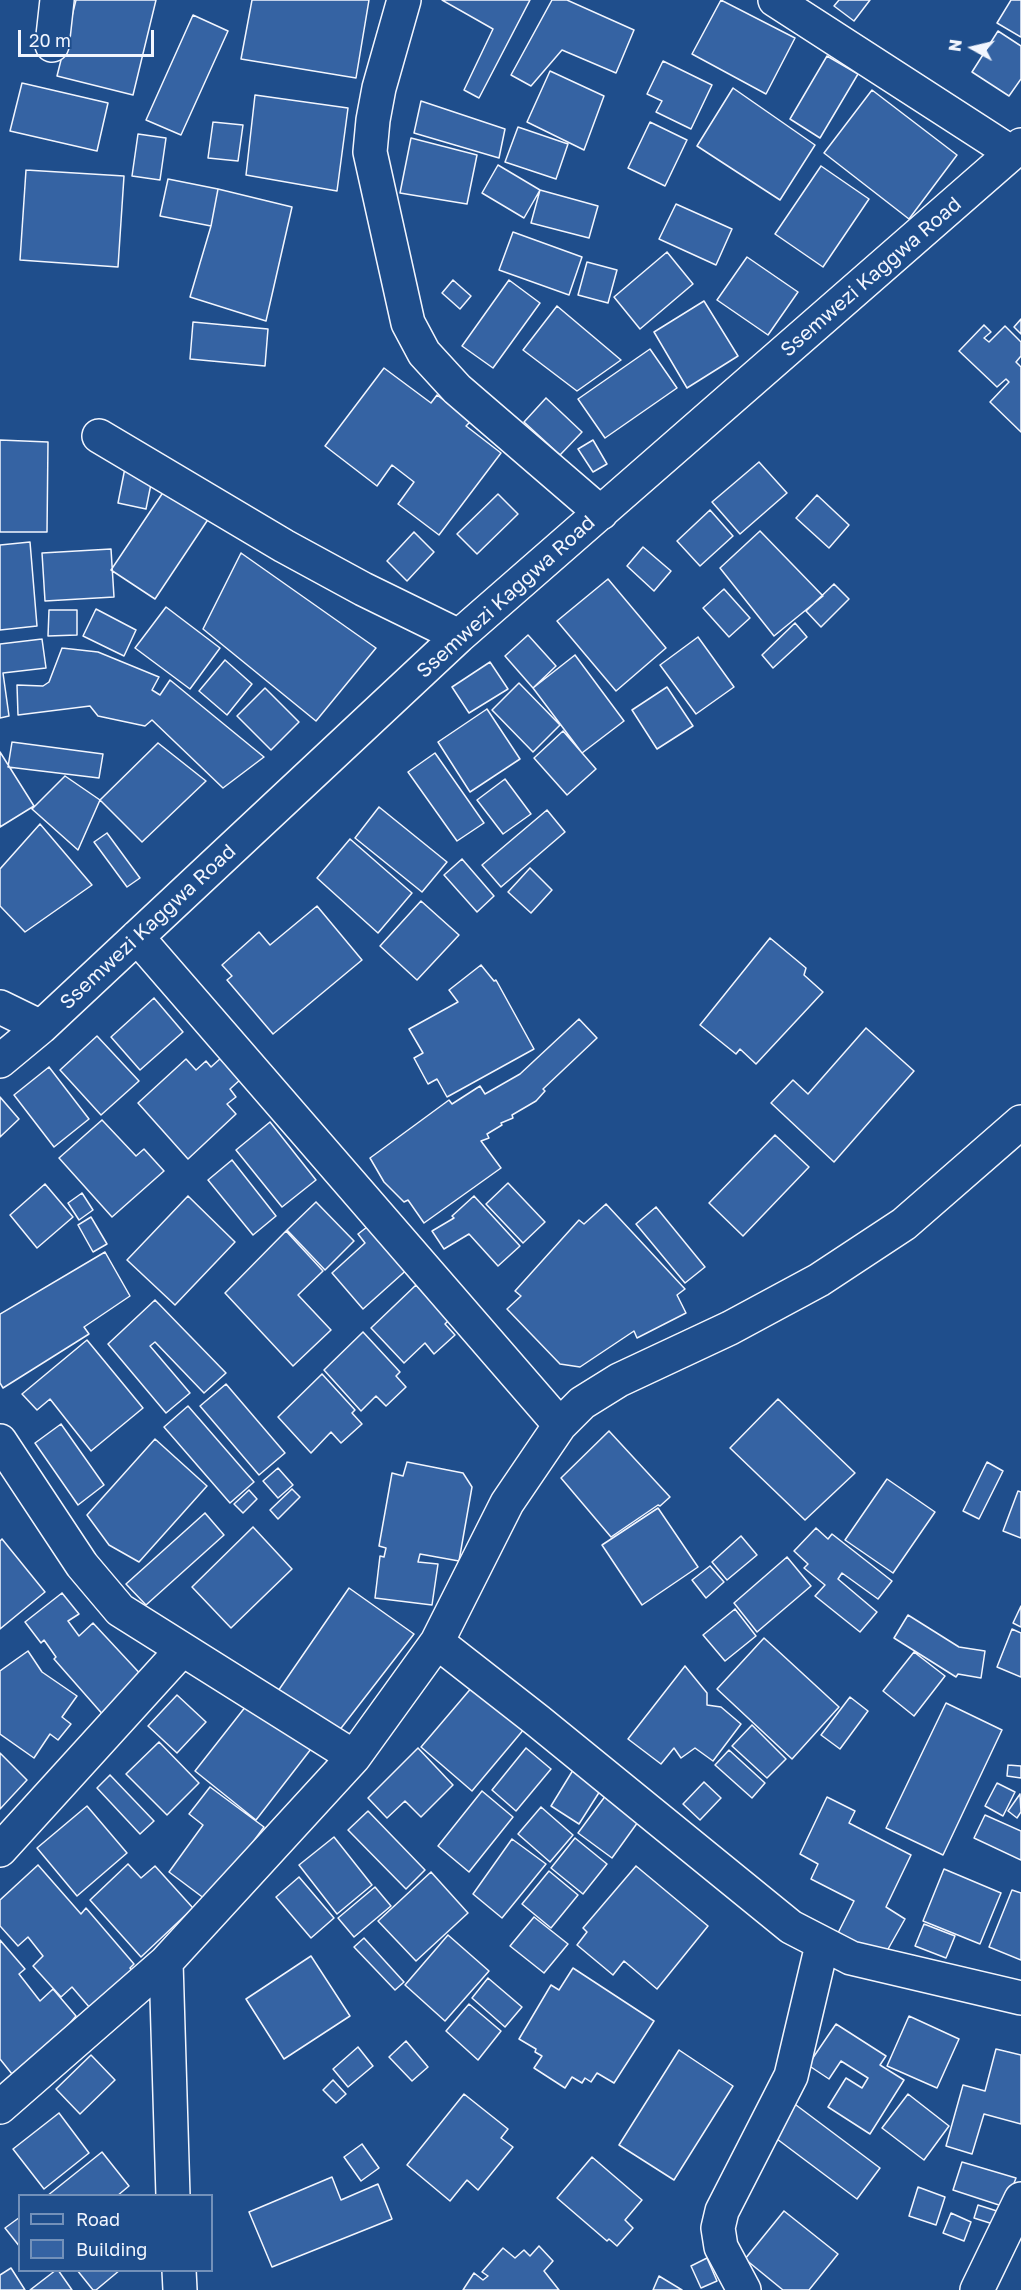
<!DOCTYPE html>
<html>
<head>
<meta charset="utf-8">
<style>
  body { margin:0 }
  #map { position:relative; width:1021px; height:2290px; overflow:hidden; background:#1f4e8c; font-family:"Golos Text",sans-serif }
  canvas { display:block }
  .legend { position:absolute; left:18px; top:2194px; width:195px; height:78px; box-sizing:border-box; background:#1f4e8c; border:2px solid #7391ba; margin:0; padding:8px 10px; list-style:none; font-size:18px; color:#f2f6ff }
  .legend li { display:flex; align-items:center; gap:12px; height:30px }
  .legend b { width:30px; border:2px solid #7391ba }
  .north { position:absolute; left:943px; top:18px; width:60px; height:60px; -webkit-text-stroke:4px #1f4e8c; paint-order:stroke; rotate:278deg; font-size:16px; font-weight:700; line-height:24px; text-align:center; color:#f2f6ff }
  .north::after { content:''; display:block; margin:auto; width:21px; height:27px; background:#f2f6ff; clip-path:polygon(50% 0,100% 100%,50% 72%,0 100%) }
  .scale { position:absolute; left:18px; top:30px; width:136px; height:27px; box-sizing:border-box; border:3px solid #f2f6ff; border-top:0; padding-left:8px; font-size:18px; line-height:21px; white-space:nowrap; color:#f2f6ff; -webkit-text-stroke:4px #1f4e8c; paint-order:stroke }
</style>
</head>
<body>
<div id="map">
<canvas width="1021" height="2290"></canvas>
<ul class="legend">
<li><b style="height:8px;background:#1f4e8c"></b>Road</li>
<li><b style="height:16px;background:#3563a3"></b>Building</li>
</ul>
<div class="north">N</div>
<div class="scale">20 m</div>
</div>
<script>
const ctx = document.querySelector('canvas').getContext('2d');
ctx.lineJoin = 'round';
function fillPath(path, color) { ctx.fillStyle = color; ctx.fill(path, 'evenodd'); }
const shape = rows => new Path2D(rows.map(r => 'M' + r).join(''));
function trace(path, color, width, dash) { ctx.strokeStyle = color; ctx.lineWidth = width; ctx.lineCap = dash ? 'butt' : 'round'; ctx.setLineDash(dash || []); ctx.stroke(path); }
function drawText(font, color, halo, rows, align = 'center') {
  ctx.font = font + ' "Golos Text",sans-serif'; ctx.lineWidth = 4.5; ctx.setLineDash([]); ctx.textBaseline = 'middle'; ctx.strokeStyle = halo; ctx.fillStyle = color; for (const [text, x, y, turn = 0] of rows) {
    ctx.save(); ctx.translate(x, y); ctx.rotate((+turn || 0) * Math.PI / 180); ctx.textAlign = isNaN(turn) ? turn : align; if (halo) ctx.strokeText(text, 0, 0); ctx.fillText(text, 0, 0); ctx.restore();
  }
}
const building = shape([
  [76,0,156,0,133,95,57,76,76,0],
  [252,0,369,0,356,78,241,59,252,0],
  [442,0,530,0,479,98,464,90,493,29,442,0],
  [552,0,567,0,634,30,616,73,562,50,531,86,511,75,552,0],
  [721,0,795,38,766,94,692,54,721,0],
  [839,0,870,0,854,21,834,6,839,0],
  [1011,0,1021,0,1021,37,997,23,1011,0],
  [193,15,228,31,181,135,146,120,193,15],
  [998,31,1021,46,1021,79,1009,96,972,72,998,31],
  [827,56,858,74,820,138,790,119,827,56],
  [663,61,712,85,691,129,656,112,662,101,647,94,663,61],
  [550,71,604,96,584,150,527,122,550,71],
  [22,83,108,103,97,151,10,131,22,83],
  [733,88,815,145,780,200,697,146,733,88],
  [872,90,957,155,909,219,824,153,872,90],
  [255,95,348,108,337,191,246,175,255,95],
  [421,101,505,129,499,158,414,133,421,101],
  [213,122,243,125,238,161,208,158,213,122],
  [650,122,687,140,665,186,628,168,650,122],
  [518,127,568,144,556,179,505,162,518,127],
  [138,134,166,138,160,180,132,176,138,134],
  [411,138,477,155,467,204,400,193,411,138],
  [498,165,540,190,524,218,482,193,498,165],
  [821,166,869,199,823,267,775,234,821,166],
  [26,170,124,176,118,267,20,260,26,170],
  [168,179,218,189,211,226,160,216,168,179],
  [218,189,292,207,266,321,190,297,211,226,218,189],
  [540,190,598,206,589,238,531,223,540,190],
  [676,204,732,229,716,265,659,239,676,204],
  [513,232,582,257,569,295,499,270,513,232],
  [667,252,693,284,640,329,614,297,667,252],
  [747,257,798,292,768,335,717,300,747,257],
  [587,262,617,270,608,303,578,295,587,262],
  [453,280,471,296,460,309,442,293,453,280],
  [509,280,540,303,493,368,462,346,509,280],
  [704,301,738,356,687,388,654,332,704,301],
  [557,306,621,360,577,391,523,350,557,306],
  [1021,319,1021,334,1014,327,1021,319],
  [193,322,268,329,265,366,190,359,193,322],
  [984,325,991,332,984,338,989,342,1005,326,1021,342,1021,356,1016,362,1021,367,1021,432,990,402,1009,382,1006,379,997,387,959,351,984,325],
  [650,349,677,388,605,438,578,399,650,349],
  [384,368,431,403,437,395,471,421,466,426,501,453,439,535,398,504,414,482,392,465,377,486,325,446,384,368],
  [546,398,582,432,560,455,524,422,546,398],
  [0,440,48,442,47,532,0,532,0,440],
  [593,440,607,464,593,472,578,449,593,440],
  [759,462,787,493,740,534,712,502,759,462],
  [125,468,153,474,146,509,118,503,125,468],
  [168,485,211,515,155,599,111,570,168,485],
  [498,494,518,514,477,554,457,534,498,494],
  [817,495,849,525,829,548,796,518,817,495],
  [710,510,733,536,700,566,677,541,710,510],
  [760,531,823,596,774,636,720,568,760,531],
  [414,532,434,552,407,581,387,561,414,532],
  [30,542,37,626,0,630,0,545,30,542],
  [643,547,671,571,654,591,627,566,643,547],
  [111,549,114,597,45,601,42,553,111,549],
  [241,553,376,648,316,721,203,629,241,553],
  [608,579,666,648,616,691,557,621,608,579],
  [834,584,849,599,821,627,806,611,834,584],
  [724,589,750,618,729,637,703,608,724,589],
  [166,607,220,648,190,689,135,648,166,607],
  [96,609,136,630,124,656,83,636,96,609],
  [49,610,77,610,77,635,48,636,49,610],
  [795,623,807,637,773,668,762,655,795,623],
  [528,635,556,666,533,688,505,656,528,635],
  [698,637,734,687,696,714,660,665,698,637],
  [42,639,46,668,3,673,9,716,0,718,0,644,42,639],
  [62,648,98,652,159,677,152,690,160,695,170,680,264,757,223,788,152,720,145,726,98,716,90,706,18,715,17,685,43,686,49,682,62,648],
  [575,655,624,721,582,753,533,688,575,655],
  [225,660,252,684,227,715,199,691,225,660],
  [490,662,508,689,469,713,452,687,490,662],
  [519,683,560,725,533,752,492,710,519,683],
  [667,687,693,726,657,749,632,710,667,687],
  [265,688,299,722,271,750,237,716,265,688],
  [487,709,520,759,470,792,438,742,487,709],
  [563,731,596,769,567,795,534,758,563,731],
  [12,742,103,754,99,778,8,767,12,742],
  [158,743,206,781,142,842,100,800,158,743],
  [0,752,34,806,0,827,0,752],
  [435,753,484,823,457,841,408,772,435,753],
  [65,776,100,800,78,850,32,809,65,776],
  [505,779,531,814,503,834,477,800,505,779],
  [379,807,447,862,422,892,355,838,379,807],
  [547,810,565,832,501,887,482,865,547,810],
  [40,824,92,885,25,932,0,906,0,869,40,824],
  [107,833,140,878,127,887,94,842,107,833],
  [350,839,412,893,378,933,317,878,350,839],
  [462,859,494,896,477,912,444,875,462,859],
  [530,868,552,890,531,913,508,892,530,868],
  [421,901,459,935,417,980,380,946,421,901],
  [317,906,362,960,273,1034,227,980,232,976,222,965,259,932,270,945,317,906],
  [770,938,806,968,804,975,823,992,756,1064,740,1049,736,1054,700,1025,770,938],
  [481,965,494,981,496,980,534,1049,447,1097,437,1079,428,1084,414,1058,423,1053,409,1029,458,1002,449,990,481,965],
  [154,998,183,1032,140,1070,111,1037,154,998],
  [579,1019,597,1038,543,1089,545,1091,536,1101,512,1115,513,1118,501,1123,502,1125,487,1134,489,1138,481,1141,501,1168,424,1223,408,1200,404,1202,384,1182,370,1158,449,1100,452,1104,480,1086,485,1094,520,1074,579,1019],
  [866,1028,914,1071,834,1162,771,1103,793,1080,808,1094,866,1028],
  [97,1036,139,1081,101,1115,60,1070,97,1036],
  [222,1057,241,1079,230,1089,236,1097,227,1104,236,1114,188,1159,138,1103,186,1059,196,1070,206,1061,211,1067,222,1057],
  [49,1067,89,1119,54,1147,14,1095,49,1067],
  [0,1097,19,1119,0,1137,0,1097],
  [102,1120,136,1156,144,1149,164,1171,112,1217,59,1158,102,1120],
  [270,1122,316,1180,282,1207,236,1150,270,1122],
  [775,1135,809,1167,743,1236,709,1203,775,1135],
  [232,1160,276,1216,253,1235,208,1180,232,1160],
  [508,1183,545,1222,523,1243,486,1204,508,1183],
  [45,1184,73,1217,37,1248,10,1215,45,1184],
  [82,1193,93,1210,79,1220,68,1203,82,1193],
  [188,1196,235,1242,175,1305,127,1260,188,1196],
  [474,1196,520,1246,498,1266,469,1234,444,1249,432,1231,454,1218,452,1216,474,1196],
  [316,1202,354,1241,325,1270,287,1230,316,1202],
  [606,1204,685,1289,677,1295,686,1313,637,1338,634,1331,580,1367,560,1364,507,1309,521,1296,515,1291,579,1220,584,1224,606,1204],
  [656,1207,705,1267,685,1283,636,1224,656,1207],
  [91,1217,107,1244,93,1252,78,1225,91,1217],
  [371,1224,411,1266,363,1309,332,1273,365,1243,358,1234,371,1224],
  [286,1231,323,1271,298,1295,331,1330,293,1366,225,1293,286,1231],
  [105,1252,130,1296,84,1327,89,1334,3,1388,0,1383,0,1314,105,1252],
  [416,1285,449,1320,445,1324,455,1335,434,1354,425,1343,404,1363,371,1328,416,1285],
  [155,1300,226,1373,204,1393,155,1342,150,1346,190,1393,166,1413,108,1344,155,1300],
  [363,1332,400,1372,396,1376,406,1387,386,1406,376,1396,361,1411,324,1370,363,1332],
  [87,1340,143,1408,91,1451,50,1399,37,1410,22,1394,87,1340],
  [322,1374,355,1410,352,1413,362,1424,341,1443,331,1432,311,1453,278,1417,322,1374],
  [226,1384,285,1453,259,1475,200,1406,226,1384],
  [778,1399,855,1473,805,1520,730,1448,778,1399],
  [188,1406,254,1482,230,1503,164,1427,188,1406],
  [61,1424,104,1485,78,1505,35,1443,61,1424],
  [609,1431,670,1497,660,1506,658,1505,611,1537,561,1478,609,1431],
  [155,1439,207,1486,139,1562,109,1545,87,1515,155,1439],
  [407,1462,463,1473,472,1487,459,1561,420,1554,418,1562,438,1564,432,1605,375,1598,380,1556,384,1557,386,1548,379,1546,392,1473,403,1476,407,1462],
  [987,1462,1003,1471,979,1519,963,1511,987,1462],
  [278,1468,293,1485,278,1498,263,1481,278,1468],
  [887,1479,935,1512,893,1573,845,1540,887,1479],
  [292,1489,300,1497,278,1519,270,1510,292,1489],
  [249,1490,257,1499,243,1513,234,1504,249,1490],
  [1018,1491,1021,1492,1021,1538,1003,1531,1018,1491],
  [658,1508,698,1567,642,1605,602,1545,658,1508],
  [205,1513,224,1535,146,1605,126,1584,205,1513],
  [253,1527,292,1569,231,1628,192,1587,253,1527],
  [816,1528,828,1539,832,1534,892,1581,878,1599,842,1573,838,1579,877,1612,860,1632,815,1596,825,1585,804,1568,808,1564,794,1551,816,1528],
  [741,1536,757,1555,727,1580,712,1562,741,1536],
  [2,1539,45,1592,0,1629,0,1541,2,1539],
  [787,1557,811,1586,757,1632,734,1603,787,1557],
  [710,1566,724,1582,706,1598,692,1580,710,1566],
  [349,1588,414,1634,335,1736,276,1694,349,1588],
  [62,1593,79,1614,68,1621,79,1636,93,1623,146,1680,105,1717,54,1659,56,1657,44,1640,41,1643,25,1622,62,1593],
  [1021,1606,1021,1627,1013,1623,1021,1606],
  [735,1609,756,1636,725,1661,703,1635,735,1609],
  [908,1615,959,1647,985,1651,981,1678,958,1674,956,1677,894,1638,908,1615],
  [1012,1629,1021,1633,1021,1677,997,1667,1012,1629],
  [764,1638,839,1707,792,1759,717,1689,764,1638],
  [28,1651,42,1672,77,1696,62,1717,71,1724,58,1740,50,1734,34,1758,0,1734,0,1671,28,1651],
  [914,1652,945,1676,914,1716,883,1691,914,1652],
  [685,1666,707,1693,707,1705,721,1707,741,1724,713,1761,695,1748,681,1758,674,1748,661,1764,628,1739,685,1666],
  [479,1679,530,1722,472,1791,421,1747,479,1679],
  [177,1695,206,1722,177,1753,148,1726,177,1695],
  [850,1697,868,1711,840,1749,821,1735,850,1697],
  [250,1701,311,1749,256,1820,195,1771,250,1701],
  [946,1703,1002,1730,943,1855,886,1828,946,1703],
  [752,1725,786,1759,767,1778,732,1746,752,1725],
  [159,1742,199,1783,167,1815,126,1774,159,1742],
  [418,1748,453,1785,421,1817,405,1801,387,1818,368,1798,418,1748],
  [526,1748,551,1769,516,1811,492,1790,526,1748],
  [729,1750,765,1783,752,1798,715,1765,729,1750],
  [0,1753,27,1780,0,1809,0,1753],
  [578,1762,607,1780,579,1824,551,1806,578,1762],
  [1008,1765,1021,1766,1021,1778,1007,1776,1008,1765],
  [110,1775,154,1821,140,1834,97,1788,110,1775],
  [704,1782,721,1798,700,1820,683,1804,704,1782],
  [997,1783,1015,1792,1003,1816,985,1806,997,1783],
  [210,1787,264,1827,209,1902,169,1872,203,1825,189,1814,210,1787],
  [482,1791,513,1817,469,1872,438,1846,482,1791],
  [609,1791,643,1815,612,1858,578,1833,609,1791],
  [1020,1794,1021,1812,1017,1818,1008,1811,1020,1794],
  [827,1797,855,1811,849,1823,911,1855,886,1907,905,1919,883,1958,835,1939,854,1901,811,1879,818,1864,800,1854,827,1797],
  [87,1806,127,1853,77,1896,37,1848,87,1806],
  [541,1807,573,1835,550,1862,518,1834,541,1807],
  [368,1811,425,1870,406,1889,348,1830,368,1811],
  [985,1815,1021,1831,1021,1860,974,1838,985,1815],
  [334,1837,372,1885,337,1914,299,1865,334,1837],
  [575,1838,607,1864,583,1894,551,1868,575,1838],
  [512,1839,546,1864,502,1918,473,1894,512,1839],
  [128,1864,141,1878,155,1866,193,1908,141,1957,90,1900,128,1864],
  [38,1865,81,1914,86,1908,134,1964,130,1968,132,1971,90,2008,72,1987,61,1997,33,1966,43,1956,28,1937,18,1946,0,1926,0,1900,38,1865],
  [636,1866,708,1926,657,1989,624,1961,613,1975,577,1945,587,1932,583,1928,636,1866],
  [944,1869,1001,1893,980,1944,923,1921,944,1869],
  [549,1871,578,1895,551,1928,522,1904,549,1871],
  [431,1872,468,1913,416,1961,378,1921,431,1872],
  [299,1877,334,1918,311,1938,276,1897,299,1877],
  [375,1887,391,1906,354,1937,338,1918,375,1887],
  [1012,1890,1021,1893,1021,1960,989,1947,1012,1890],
  [534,1917,568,1944,544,1973,510,1946,534,1917],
  [924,1924,955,1936,946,1958,915,1946,924,1924],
  [448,1935,489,1971,445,2021,405,1985,448,1935],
  [364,1938,404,1982,395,1990,354,1947,364,1938],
  [0,1940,25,1969,19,1974,40,2001,53,1989,76,2016,65,2029,12,2074,0,2059,0,1940],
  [311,1956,350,2016,284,2059,246,1999,311,1956],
  [573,1968,654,2021,614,2083,597,2073,591,2082,585,2078,582,2083,572,2077,565,2088,534,2068,542,2056,535,2052,536,2049,519,2039,551,1985,559,1990,573,1968],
  [488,1978,522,2007,505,2027,472,1998,488,1978],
  [469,2004,501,2031,478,2060,446,2031,469,2004],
  [909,2016,959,2039,937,2088,887,2066,909,2016],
  [836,2024,886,2056,880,2065,904,2080,870,2134,828,2107,846,2078,862,2088,868,2078,841,2061,829,2079,808,2065,836,2024],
  [406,2041,428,2067,412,2081,389,2057,406,2041],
  [358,2047,373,2066,348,2087,333,2069,358,2047],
  [996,2049,1021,2055,1021,2124,984,2114,972,2154,946,2146,963,2085,985,2091,996,2049],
  [679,2050,733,2086,674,2180,619,2145,679,2050],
  [91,2055,115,2080,80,2114,56,2089,91,2055],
  [333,2080,346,2094,336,2103,323,2090,333,2080],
  [464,2094,508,2129,501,2138,513,2147,478,2190,467,2180,450,2201,407,2165,464,2094],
  [908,2094,949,2126,924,2160,882,2128,908,2094],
  [792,2102,880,2168,857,2199,769,2133,792,2102],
  [59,2113,89,2153,44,2189,13,2149,59,2113],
  [362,2144,379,2168,361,2181,344,2157,362,2144],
  [102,2152,129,2186,117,2196,47,2196,102,2152],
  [592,2157,642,2200,625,2220,633,2228,617,2246,609,2239,607,2241,557,2198,592,2157],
  [962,2162,1016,2178,1005,2207,953,2190,962,2162],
  [332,2177,341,2200,378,2184,392,2219,272,2267,249,2212,332,2177],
  [918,2187,945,2197,936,2225,909,2216,918,2187],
  [978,2205,997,2211,993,2224,974,2218,978,2205],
  [784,2211,838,2254,809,2290,783,2290,745,2259,784,2211],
  [951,2213,971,2222,964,2241,943,2233,951,2213],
  [20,2217,20,2247,5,2228,20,2217],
  [539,2246,553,2261,544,2271,559,2290,463,2290,474,2273,483,2280,488,2276,482,2272,503,2248,515,2258,524,2250,530,2256,539,2246],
  [707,2258,717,2281,701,2288,691,2266,707,2258],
  [11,2268,25,2290,0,2290,0,2275,11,2268],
  [58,2270,72,2290,30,2290,56,2270,58,2270],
  [77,2270,120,2270,96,2290,93,2290,77,2270],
  [659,2276,682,2290,653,2290,659,2276]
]);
fillPath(building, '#3563a3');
trace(building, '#f2f6ff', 1.5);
const minor = shape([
  [404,0,379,88,373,120,370,152,408,323,424,353,457,389,601,513],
  [775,0,1012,153],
  [52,45,57,0],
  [99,436,284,546,363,589,459,636],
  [137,937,560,1425],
  [0,1007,41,1027],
  [0,1061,41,1027,459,636,1021,145],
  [0,1441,82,1565,120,1610,354,1757],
  [437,1642,538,1721,791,1927,851,1958,1021,1998],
  [0,1850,181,1651],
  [166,1962,173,2196],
  [0,2107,166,1962,354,1757,437,1642,507,1503,560,1425,582,1403,619,1380,730,1328,819,1280,904,1224,1021,1122],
  [179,2270,180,2290],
  [744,2290,721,2247,718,2228,722,2211,791,2076,822,1945],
  [977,2290,1021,2199]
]);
trace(minor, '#f2f6ff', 36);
trace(minor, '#1f4e8c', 33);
drawText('20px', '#f2f6ff', '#1f4e8c', [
  ["Ssemwezi Kaggwa Road",871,277,-41],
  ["Ssemwezi Kaggwa Road",506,597,-42],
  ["Ssemwezi Kaggwa Road",148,927,-43]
]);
</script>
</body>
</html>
